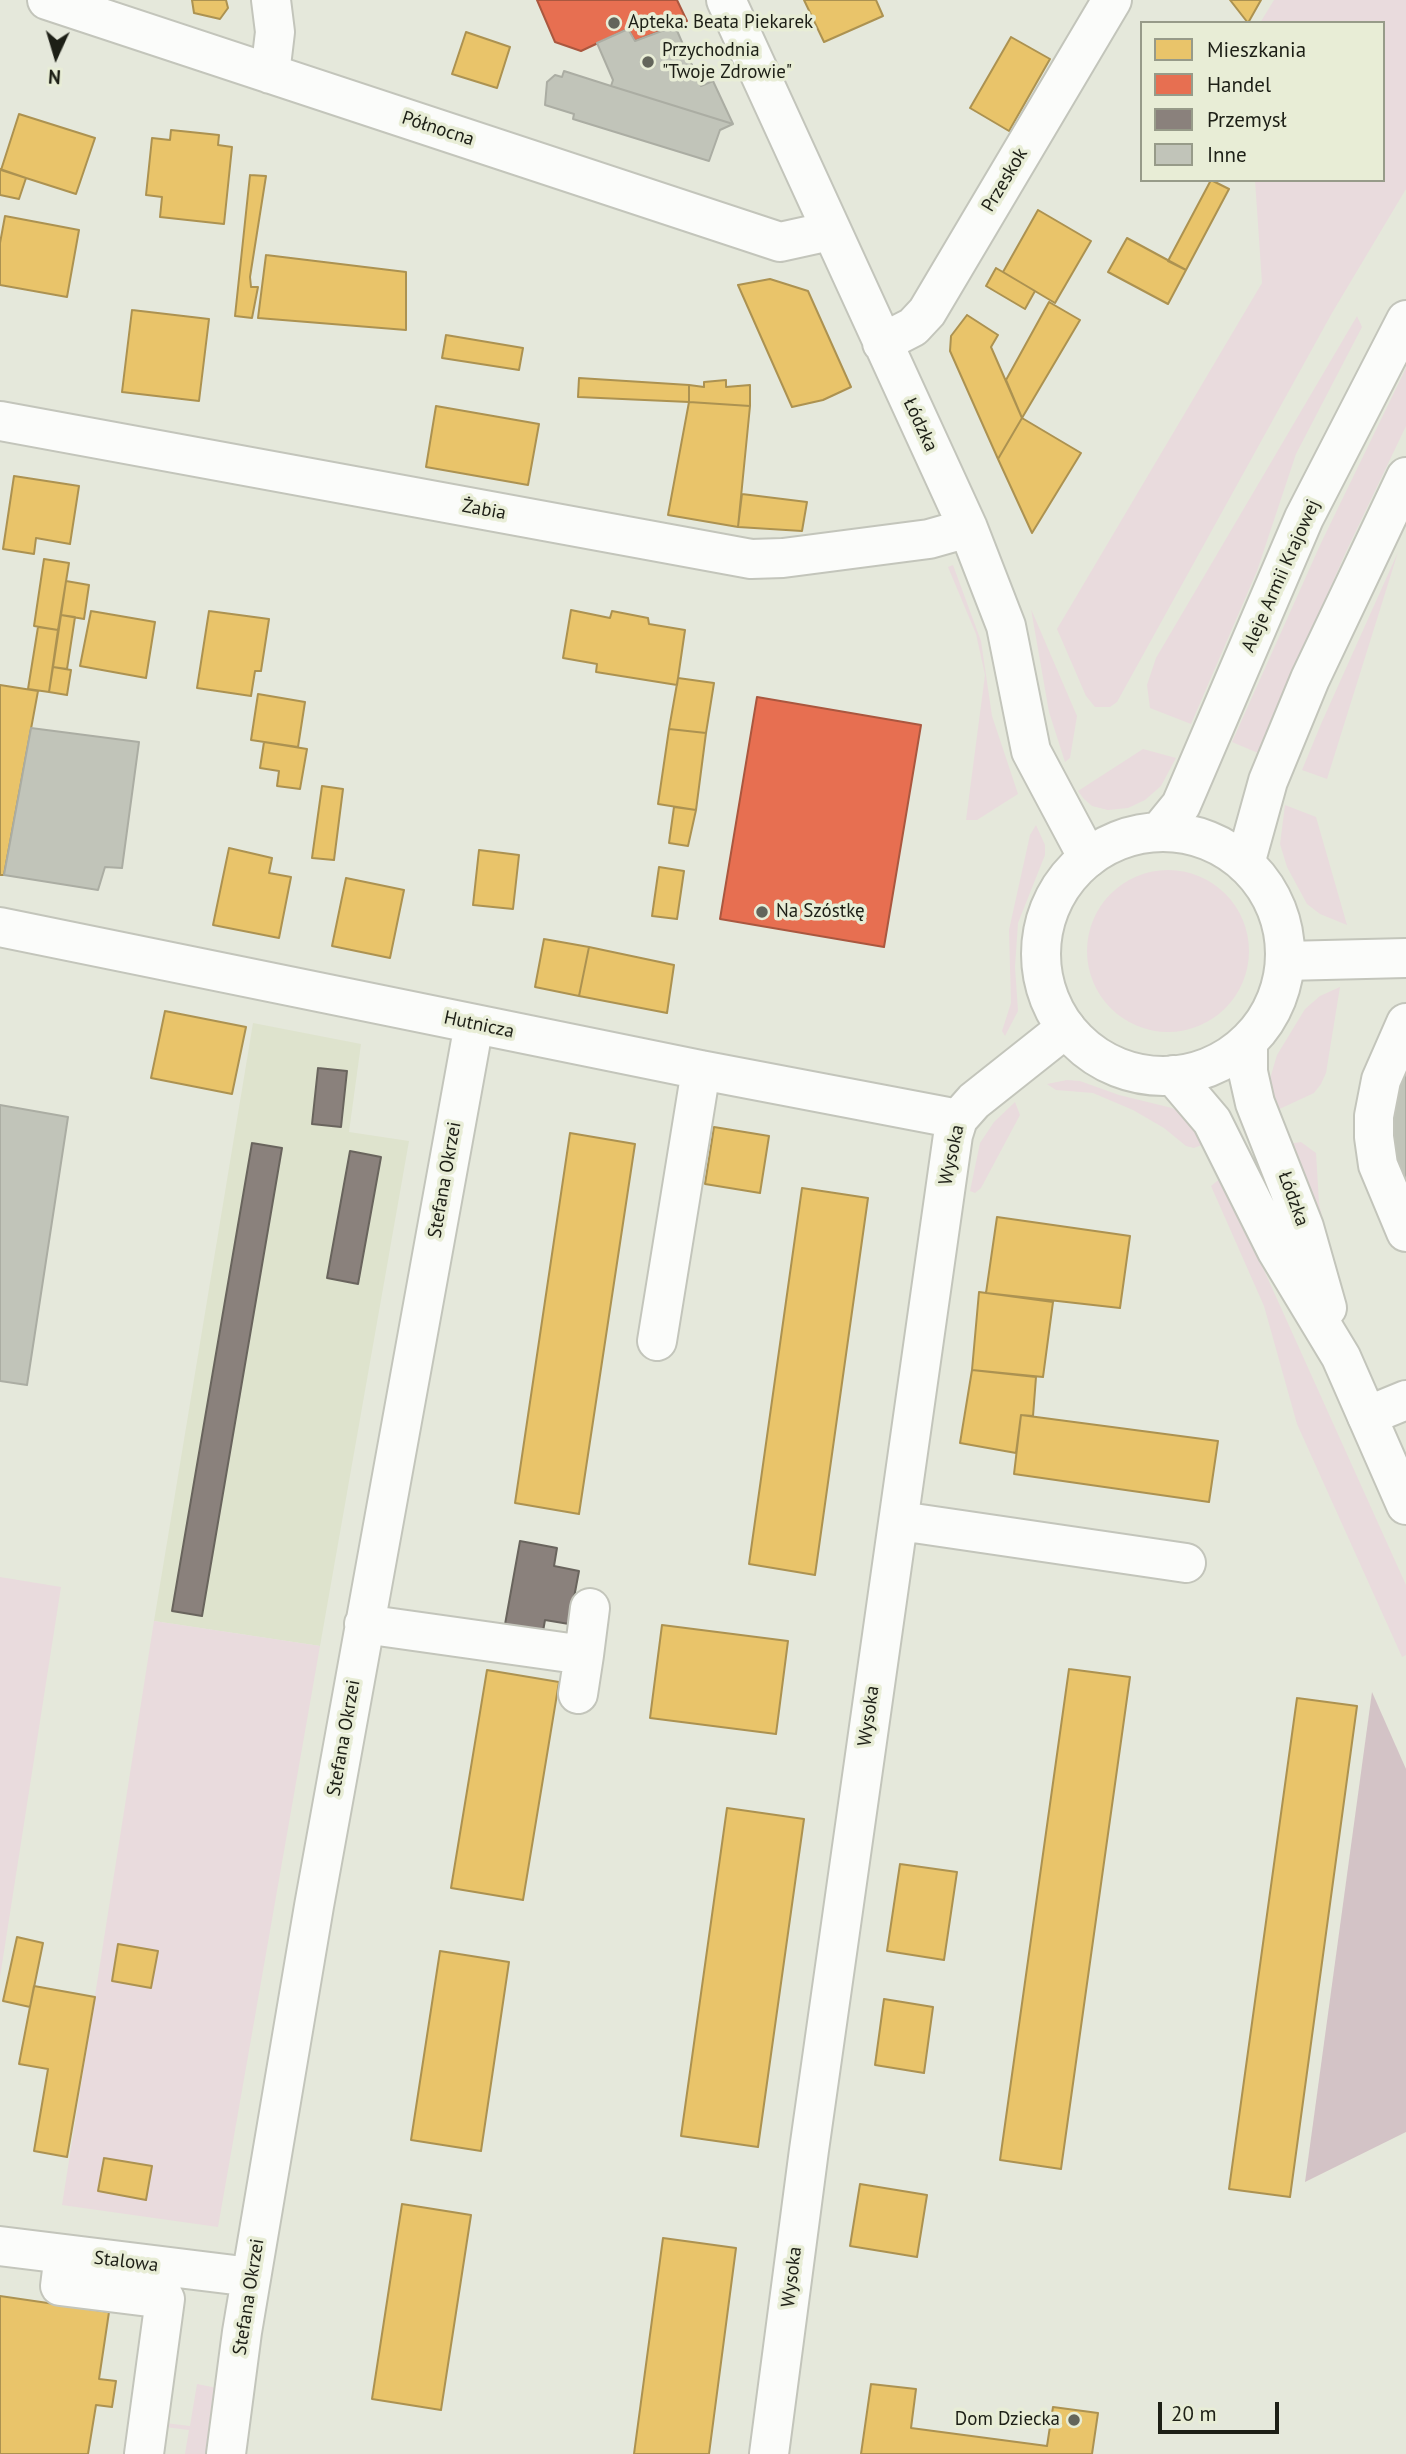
<!DOCTYPE html>
<html>
<head>
<meta charset="utf-8">
<style>
  body { margin:0 }
  #map { position:relative; width:1406px; height:2454px; overflow:hidden; background:#e5e8db; font-family:"PT Sans",sans-serif }
  canvas { display:block }
  .legend { position:absolute; left:1140px; top:21px; width:245px; height:161px; box-sizing:border-box; background:#e8edd6; border:2px solid #979b89; margin:0; padding:9px 12px; list-style:none; font-size:21px; color:#1d1f16 }
  .legend li { display:flex; align-items:center; gap:14px; height:35px }
  .legend b { width:35px; border:2px solid #979b89 }
  .north { position:absolute; left:21px; top:21px; width:70px; height:70px; -webkit-text-stroke:5px #e8edd6; paint-order:stroke; rotate:184deg; font-size:19px; font-weight:700; line-height:28px; text-align:center; color:#1d1f16 }
  .north::after { content:''; display:block; margin:auto; width:24px; height:32px; background:#1d1f16; clip-path:polygon(50% 0,100% 100%,50% 72%,0 100%) }
  .scale { position:absolute; left:1158px; top:2402px; width:121px; height:32px; box-sizing:border-box; border:4px solid #1d1f16; border-top:0; padding-left:9px; font-size:21px; line-height:24px; white-space:nowrap; color:#1d1f16; -webkit-text-stroke:5px #e8edd6; paint-order:stroke }
</style>
</head>
<body>
<div id="map">
<canvas width="1406" height="2454"></canvas>
<ul class="legend">
<li><b style="height:19px;background:#e9c46a"></b>Mieszkania</li>
<li><b style="height:19px;background:#e76f51"></b>Handel</li>
<li><b style="height:19px;background:#8a817c"></b>Przemysł</li>
<li><b style="height:19px;background:#c1c4b9"></b>Inne</li>
</ul>
<div class="north">N</div>
<div class="scale">20 m</div>
</div>
<script>
const ctx = document.querySelector('canvas').getContext('2d');
ctx.lineJoin = 'round';
function fillPath(path, color) { ctx.fillStyle = color; ctx.fill(path, 'evenodd'); }
const shape = rows => new Path2D(rows.map(r => 'M' + r).join(''));
function trace(path, color, width, dash) { ctx.strokeStyle = color; ctx.lineWidth = width; ctx.lineCap = dash ? 'butt' : 'round'; ctx.setLineDash(dash || []); ctx.stroke(path); }
function drawText(font, color, halo, rows, align = 'center') {
  ctx.font = font + ' "PT Sans",sans-serif'; ctx.lineWidth = 7; ctx.setLineDash([]); ctx.textBaseline = 'middle'; ctx.strokeStyle = halo; ctx.fillStyle = color; for (const [text, x, y, turn = 0] of rows) {
    ctx.save(); ctx.translate(x, y); ctx.rotate((+turn || 0) * Math.PI / 180); ctx.textAlign = isNaN(turn) ? turn : align; if (halo) ctx.strokeText(text, 0, 0); ctx.fillText(text, 0, 0); ctx.restore();
  }
}
fillPath(shape([
  [253,1023,361,1044,349,1132,409,1141,320,1646,154,1621]
]), '#dee3cd');
fillPath(shape([
  [1274,0,1406,0,1406,189,1332,313,1117,702,1110,707,1095,707,1086,696,1057,629,1262,283,1255,180,1383,180,1383,23,1260,23],
  [1357,316,1362,327,1296,454,1257,571,1191,724,1150,708,1147,685,1156,658],
  [1406,368,1406,426,1345,554,1258,753,1232,742,1321,543],
  [1398,552,1327,779,1302,770,1321,724],
  [953,565,981,641,992,716,1018,794,977,820,966,820,985,675,976,634,948,567],
  [1031,609,1077,716,1070,758,1065,762,1049,712],
  [1143,749,1176,758,1161,786,1145,800,1128,808,1108,810,1092,806,1084,799,1078,791],
  [1285,805,1316,817,1347,925,1320,914,1307,904,1287,867,1280,844],
  [1036,825,1045,845,1045,855,1018,923,1015,967,1018,1011,1005,1036,1002,1031,1011,1003,1009,930,1030,835],
  '1087 951a81 81 0 1 1 162 0a81 81 0 1 1-162 0Z',
  [1340,987,1326,1073,1321,1084,1314,1093,1273,1112,1269,1082,1277,1055,1305,1009,1320,996],
  [1067,1080,1080,1081,1119,1095,1172,1108,1182,1113,1207,1143,1194,1148,1186,1146,1164,1128,1133,1110,1093,1093,1056,1090,1047,1084],
  [1015,1102,1020,1115,981,1188,975,1193,970,1191,980,1143,994,1122],
  [1301,1142,1316,1153,1319,1203,1328,1243,1289,1144],
  [1222,1177,1406,1585,1406,1655,1402,1657,1297,1424,1264,1306,1211,1186],
  [0,1577,61,1587,0,1977],
  [154,1621,320,1646,218,2227,62,2205],
  [197,2384,217,2388,207,2454,185,2454,189,2430,165,2427,165,2423,190,2426]
]), '#e9dbdd');
fillPath(shape([
  [1372,1692,1406,1769,1406,2132,1305,2182]
]), '#d3c3c6');
const homes = shape([
  [192,0,226,0,228,8,220,19,194,13,192,0],
  [804,0,876,0,883,16,824,42,804,0],
  [1230,0,1261,0,1248,23,1230,0],
  [466,32,510,47,497,88,452,74,466,32],
  [1011,37,1050,59,1009,131,970,108,1011,37],
  [19,114,95,138,76,194,1,170,19,114],
  [171,130,219,135,218,145,232,147,224,224,160,217,162,197,146,195,152,138,170,140,171,130],
  [0,169,26,178,19,199,0,195,0,169],
  [250,175,266,176,250,277,251,287,258,287,252,318,235,316,250,175],
  [1211,180,1229,189,1186,270,1168,261,1211,180],
  [1038,210,1091,241,1055,303,1003,272,1038,210],
  [5,216,79,230,67,297,0,285,0,243,5,216],
  [1127,238,1186,270,1168,304,1108,272,1127,238],
  [266,255,406,272,406,330,258,318,266,255],
  [996,268,1035,291,1025,309,986,286,996,268],
  [770,279,808,291,851,387,823,400,792,407,738,285,770,279],
  [1049,302,1080,320,1022,418,1006,380,1049,302],
  [132,310,209,319,199,401,122,392,132,310],
  [967,315,998,335,991,347,1022,418,998,459,950,351,951,336,967,315],
  [446,335,523,348,519,370,442,358,446,335],
  [579,378,689,385,689,402,578,397,579,378],
  [726,380,726,387,750,385,750,406,689,402,689,385,704,387,704,382,726,380],
  [689,402,750,406,738,527,668,515,689,402],
  [436,406,539,424,528,485,426,467,436,406],
  [1022,418,1081,453,1032,533,998,459,1022,418],
  [14,476,79,486,70,544,36,538,34,554,3,549,14,476],
  [742,494,807,502,802,531,738,527,742,494],
  [44,559,69,563,58,630,34,626,44,559],
  [66,581,89,585,84,619,61,615,66,581],
  [571,610,610,618,612,611,648,618,649,624,685,630,677,685,596,672,597,664,563,658,571,610],
  [91,611,155,622,146,678,80,666,91,611],
  [209,611,269,619,261,671,255,671,251,696,197,688,209,611],
  [61,615,75,617,67,669,53,667,61,615],
  [38,627,58,630,49,692,28,689,38,627],
  [53,667,71,670,67,695,49,692,53,667],
  [678,678,714,683,706,733,669,729,678,678],
  [0,685,38,691,4,875,0,875,0,685],
  [258,694,305,702,298,747,251,740,258,694],
  [669,729,706,733,696,810,658,804,669,729],
  [264,742,307,749,300,789,277,786,279,771,260,768,264,742],
  [322,786,343,789,334,860,312,858,322,786],
  [674,807,696,810,688,846,669,843,674,807],
  [229,848,272,858,269,873,291,877,279,938,213,925,229,848],
  [479,850,519,855,513,909,473,905,479,850],
  [659,867,684,871,677,919,652,916,659,867],
  [346,878,404,890,390,958,332,946,346,878],
  [544,939,589,947,579,996,535,987,544,939],
  [589,947,674,965,667,1013,579,996,589,947],
  [165,1011,246,1027,232,1094,151,1078,165,1011],
  [714,1127,769,1136,760,1193,705,1184,714,1127],
  [570,1133,635,1144,579,1514,515,1503,570,1133],
  [802,1188,868,1198,815,1575,749,1564,802,1188],
  [997,1217,1130,1236,1120,1308,986,1293,997,1217],
  [979,1292,1053,1302,1043,1377,972,1370,979,1292],
  [972,1370,1036,1377,1033,1416,1021,1415,1016,1453,960,1443,972,1370],
  [1021,1415,1218,1441,1209,1502,1014,1474,1021,1415],
  [662,1625,788,1641,776,1734,650,1718,662,1625],
  [1069,1669,1130,1677,1061,2169,1000,2160,1069,1669],
  [487,1670,559,1682,523,1900,451,1888,487,1670],
  [1297,1698,1357,1706,1290,2197,1229,2189,1297,1698],
  [727,1808,804,1819,758,2147,681,2136,727,1808],
  [900,1864,957,1872,944,1960,887,1951,900,1864],
  [17,1937,43,1943,30,2007,3,2001,17,1937],
  [118,1944,158,1951,151,1988,112,1981,118,1944],
  [440,1951,509,1962,481,2151,411,2140,440,1951],
  [34,1986,95,1997,67,2157,34,2151,48,2069,19,2064,34,1986],
  [884,1999,933,2007,924,2073,875,2065,884,1999],
  [104,2158,152,2166,146,2200,98,2191,104,2158],
  [860,2184,927,2195,917,2257,850,2246,860,2184],
  [402,2204,471,2215,441,2410,372,2399,402,2204],
  [663,2238,736,2248,709,2454,634,2454,663,2238],
  [0,2296,109,2312,99,2379,116,2381,112,2407,96,2405,88,2454,0,2454,0,2296],
  [871,2384,916,2389,911,2428,1047,2446,1053,2407,1098,2413,1092,2454,861,2454,871,2384]
]);
fillPath(homes, '#e9c46a');
trace(homes, '#ac9251', 2);
const shops = shape([
  [537,0,677,0,687,21,635,41,628,29,581,51,555,42,537,0],
  [757,697,921,725,884,947,720,919,757,697]
]);
fillPath(shops, '#e76f51');
trace(shops, '#aa573f', 2);
const industry = shape([
  [318,1068,347,1071,341,1127,312,1124,318,1068],
  [252,1143,282,1148,202,1616,172,1611,252,1143],
  [350,1151,381,1157,358,1284,327,1278,350,1151],
  [520,1541,557,1548,554,1566,579,1571,569,1624,545,1620,542,1637,504,1630,520,1541]
]);
fillPath(industry, '#8a817c');
trace(industry, '#69645d', 2);
const building = shape([
  [675,26,701,86,713,81,733,124,611,86,613,80,597,43,628,29,635,41,675,26],
  [564,71,611,86,733,124,720,130,709,161,573,119,574,114,545,105,547,82,555,75,562,77,564,71],
  [31,728,139,742,122,868,105,867,98,890,4,875,31,728],
  [1406,1067,1406,1212,1387,1147,1397,1082,1406,1067],
  [0,1105,68,1117,27,1385,0,1381,0,1105]
]);
fillPath(building, '#c1c4b9');
trace(building, '#abada3', 2);
const minor = shape([
  [47,0,780,242,830,231],
  [726,0,968,528,1006,626,1031,751,1088,858],
  [270,74,275,32,271,0],
  [882,343,913,327,927,312,1112,0],
  [0,421,751,559,783,558,929,539,968,528],
  [0,927,701,1070,958,1119],
  [1285,961,1406,958],
  [1406,1023,1381,1080,1374,1116,1374,1137,1378,1165,1406,1232],
  [657,1341,701,1070],
  [1367,1416,1406,1400],
  [900,1521,1186,1563],
  [364,1624,584,1655,578,1694],
  [584,1655,590,1608],
  [0,2246,251,2277],
  [64,2254,60,2286,165,2299,144,2454],
  [226,2454,242,2332,314,1906,474,1024],
  [769,2454,809,2150,953,1135,958,1119,974,1101,1066,1028]
]);
const major = shape([
  [1159,832,1181,805,1304,518,1406,320],
  '1041 954a122 122 0 1 1 244 0a122 122 0 1 1-244 0Z',
  [1245,864,1268,781,1310,679,1406,477],
  [1248,1042,1248,1072,1255,1103,1304,1227,1327,1308],
  [1173,1075,1212,1121,1277,1251,1341,1357,1406,1505]
]);
trace(minor, '#c3c5bb', 42);
trace(major, '#c3c5bb', 42);
trace(minor, '#fbfcfa', 38);
trace(major, '#fbfcfa', 38);
for (const [x, y, r, color] of [
  [614,23,7,"#63655b"],
  [648,62,7,"#63655b"],
  [762,912,7,"#63655b"],
  [1074,2420,7,"#63655b"]
]) { const dot = new Path2D(); dot.arc(x, y, r, 0, 2 * Math.PI); ctx.fillStyle = color; ctx.fill(dot); trace(dot, '#e8edd6', 2.5); }
drawText('19px', '#1d1f16', '#e8edd6', [
  ["Apteka. Beata Piekarek",628,23],
  ["Przychodnia",662,51],
  ["\"Twoje Zdrowie\"",662,73],
  ["Na Szóstkę",776,912],
  ["Dom Dziecka",1060,2420,"right"]
], 'left');
drawText('19px', '#1d1f16', '#e8edd6', [
  ["Północna",438,129,18],
  ["Przeskok",1005,180,-59],
  ["Łódzka",920,425,65],
  ["Żabia",484,510,10],
  ["Aleje Armii Krajowej",1281,576,-66],
  ["Hutnicza",479,1025,12],
  ["Wysoka",952,1155,-78],
  ["Stefana Okrzei",445,1180,-80],
  ["Łódzka",1293,1199,70],
  ["Wysoka",869,1716,-82],
  ["Stefana Okrzei",344,1738,-80],
  ["Stalowa",126,2262,7],
  ["Wysoka",792,2277,-83],
  ["Stefana Okrzei",249,2297,-81]
]);
</script>
</body>
</html>
